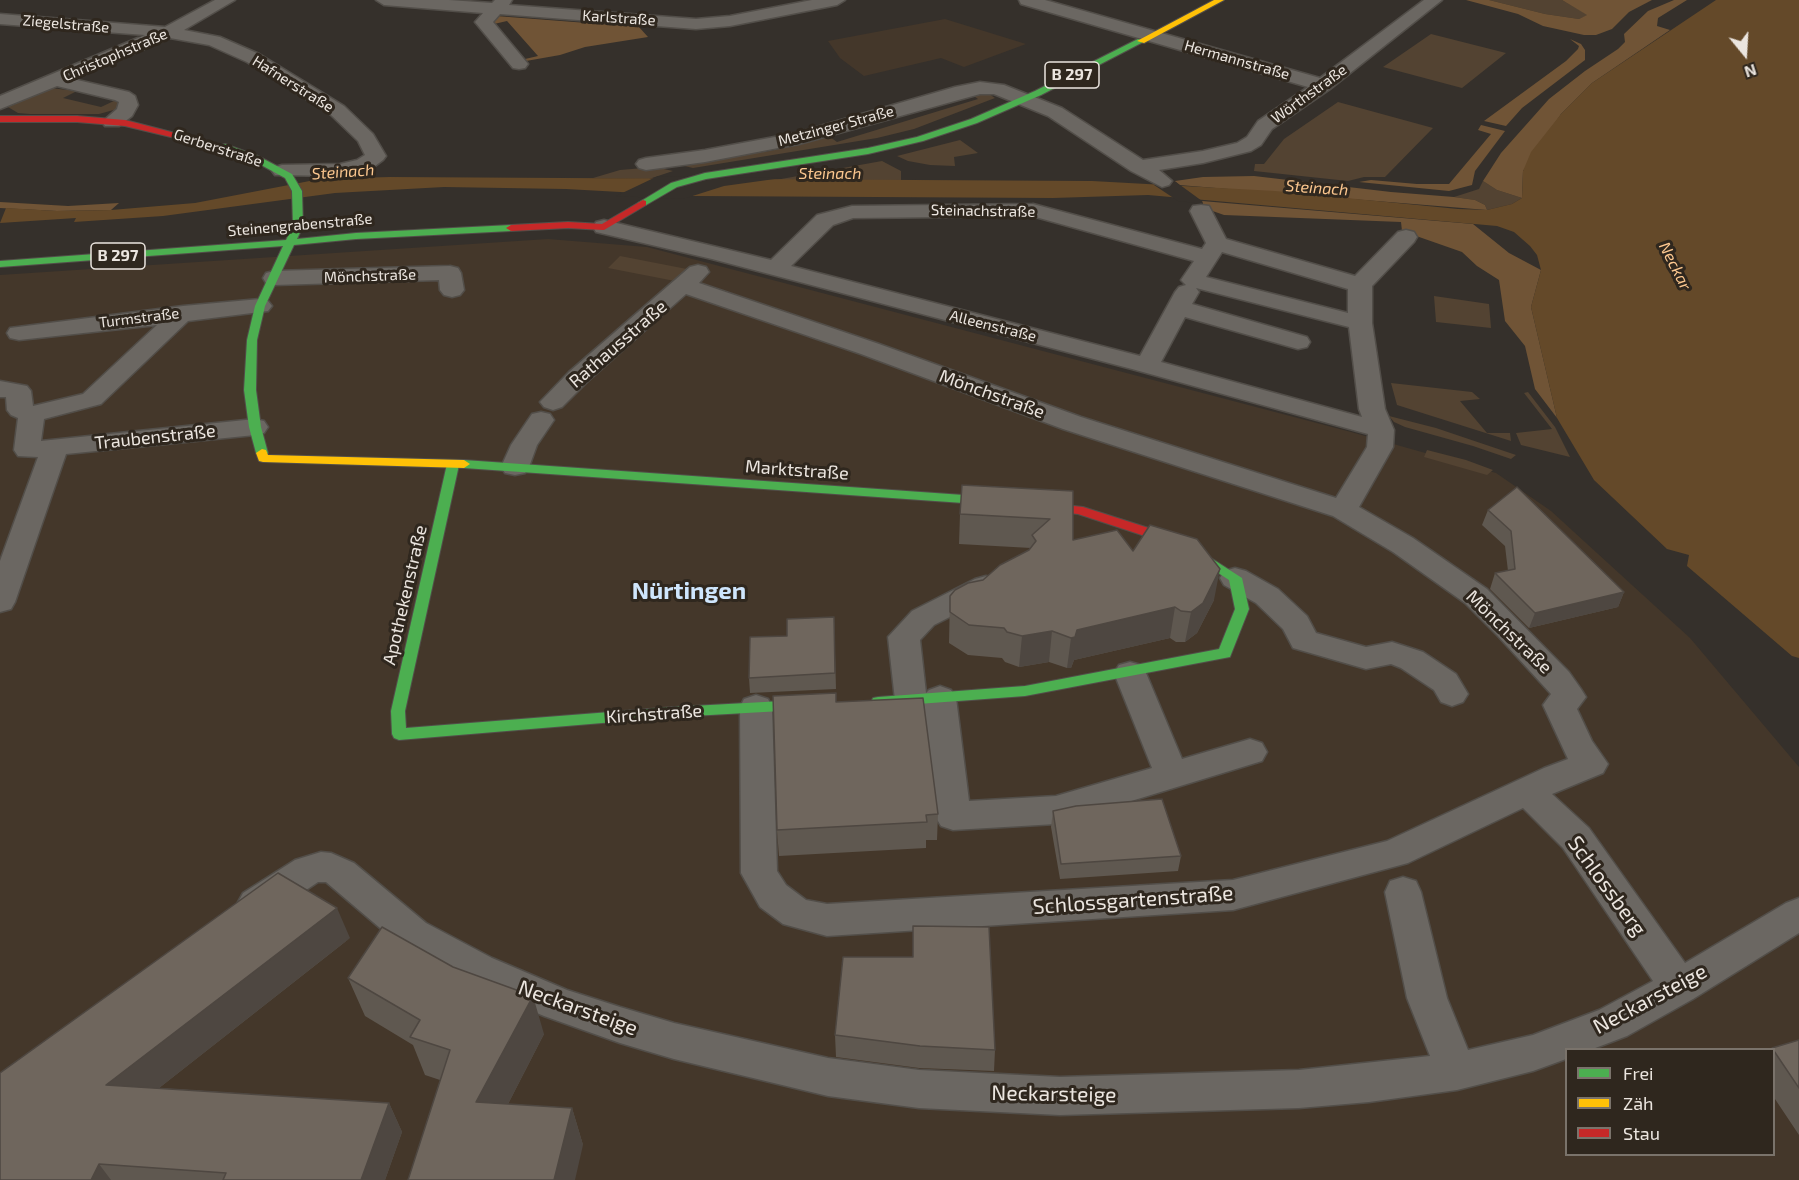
<!DOCTYPE html>
<html>
<head>
<meta charset="utf-8">
<style>
  body { margin:0 }
  #map { position:relative; width:1799px; height:1180px; overflow:hidden; background:#35302b; font-family:"Exo 2",sans-serif }
  canvas { display:block }
  .legend { position:absolute; left:1565px; top:1048px; width:210px; height:108px; box-sizing:border-box; background:#2f271e; border:2px solid #7a736b; margin:0; padding:8px 10px; list-style:none; font-size:18px; color:#ebe5df }
  .legend li { display:flex; align-items:center; gap:12px; height:30px }
  .legend b { width:30px; border:2px solid #7a736b }
  .north { position:absolute; left:1715px; top:24px; width:60px; height:60px; -webkit-text-stroke:4px #2f271e; paint-order:stroke; rotate:162deg; font-size:16px; font-weight:700; line-height:24px; text-align:center; color:#ebe5df }
  .north::after { content:''; display:block; margin:auto; width:21px; height:27px; background:#ebe5df; clip-path:polygon(50% 0,100% 100%,50% 72%,0 100%) }
</style>
</head>
<body>
<div id="map">
<canvas width="1799" height="1180"></canvas>
<ul class="legend">
<li><b style="height:8px;background:#4caf50"></b>Frei</li>
<li><b style="height:8px;background:#ffc107"></b>Zäh</li>
<li><b style="height:8px;background:#c62828"></b>Stau</li>
</ul>
<div class="north">N</div>
</div>
<script>
const ctx = document.querySelector('canvas').getContext('2d');
ctx.lineJoin = 'round';
function fillPath(path, color) { ctx.fillStyle = color; ctx.fill(path, 'evenodd'); }
const shape = rows => new Path2D(rows.map(r => 'M' + r).join(''));
function trace(path, color, width, dash) { ctx.strokeStyle = color; ctx.lineWidth = width; ctx.lineCap = dash ? 'butt' : 'round'; ctx.setLineDash(dash || []); ctx.stroke(path); }
function drawText(font, color, halo, rows, align = 'center') {
  ctx.font = font + ' "Exo 2",sans-serif'; ctx.lineWidth = 6; ctx.setLineDash([]); ctx.textBaseline = 'middle'; ctx.strokeStyle = halo; ctx.fillStyle = color; for (const [text, x, y, turn = 0] of rows) {
    ctx.save(); ctx.translate(x, y); ctx.rotate((+turn || 0) * Math.PI / 180); ctx.textAlign = isNaN(turn) ? turn : align; if (halo) ctx.strokeText(text, 0, 0); ctx.fillText(text, 0, 0); ctx.restore();
  }
}
fillPath(shape([
  [945,19,1026,44,964,67,941,58,864,76,840,58,828,41],
  [548,239,647,247,1351,432,1496,473,1551,511,1690,638,1799,767,1799,1180,0,1180,0,275],
  [1566,1050,1774,1050,1774,1154,1566,1154]
]), '#44372a');
fillPath(shape([
  [1489,0,1562,0,1588,15,1579,19,1545,14],
  [1431,34,1506,53,1462,88,1383,67],
  [50,88,77,91,63,98,101,107,116,100,121,102,117,109,99,114,30,114,18,113,8,107],
  [986,92,995,98,914,129,877,138,693,168,676,164,770,151,830,137,837,142,978,99,971,94],
  [1338,102,1433,128,1385,177,1364,177,1348,181,1254,171,1255,164,1264,164,1284,139],
  [960,140,978,153,954,157,955,166,930,165,908,161,897,156],
  [882,161,901,171,901,181,770,181],
  [655,167,673,171,649,179,593,178,620,170],
  [1483,181,1497,190,1522,198,1512,204,1487,210,1485,205,1475,200,1454,197,1479,189],
  [620,256,692,270,680,282,608,268],
  [1434,296,1489,304,1491,328,1436,322],
  [1391,383,1472,392,1480,399,1460,401,1487,433,1510,433,1511,441,1397,405],
  [1528,392,1555,427,1570,457,1521,445,1516,433,1552,429,1524,393],
  [1389,416,1436,428,1516,455,1511,459,1473,446,1405,427,1394,422],
  [1427,450,1466,460,1493,470,1487,475,1424,457]
]), '#534332');
fillPath(shape([
  [1466,0,1489,0,1545,14,1579,19,1587,15,1562,0,1652,0,1629,12,1612,29,1596,35,1584,35,1543,26,1518,14],
  [1674,0,1687,0,1658,18,1657,26,1670,30,1592,83,1561,114,1523,171,1522,198,1497,190,1483,181,1501,153,1549,99,1585,71,1618,49,1625,42,1624,34,1648,11],
  [496,16,639,27,648,37,585,47,560,55,526,61,525,59,538,56,507,21,494,24,492,20],
  [1570,39,1581,44,1585,50,1585,60,1522,108,1506,126,1484,121,1566,61,1578,49,1579,46],
  [1481,125,1505,131,1475,171,1472,185,1449,191,1359,182,1371,180,1417,184,1449,184,1491,134,1478,130],
  [1254,176,1391,192,1454,197,1475,200,1485,205,1487,210,1179,185,1175,181,1203,177],
  [1202,201,1473,224,1509,253,1541,270,1531,307,1557,418,1535,389,1525,346,1505,321,1499,280,1477,266,1462,252,1402,231,1401,222,1224,215,1204,208],
  [0,202,68,206,119,203,111,210,57,211,0,208]
]), '#705436');
fillPath(shape([
  [1716,0,1799,0,1799,658,1792,656,1687,566,1689,555,1667,549,1594,480,1557,418,1531,307,1541,270,1537,255,1530,246,1514,232,1497,226,1148,195,1053,198,693,196,566,189,444,187,335,193,163,216,74,222,76,218,0,223,6,208,57,211,111,210,195,203,320,179,390,177,1092,181,1275,191,1458,209,1487,210,1512,204,1522,198,1523,171,1531,152,1561,114,1592,83]
]), '#644929');
fillPath(shape([
  [658,176,782,178,724,186,683,199,616,196],
  [1176,182,1202,201,1203,204,1178,201,1154,185]
]), '#35302b');
const street = shape([
  [215,0,235,0,184,30,220,37,259,54,344,106,373,134,386,156,383,160,371,169,340,176,275,175,272,171,275,167,282,165,340,164,357,160,365,155,358,141,330,114,247,62,209,45,170,38,73,79,129,92,135,96,138,105,132,116,119,126,105,126,102,122,117,109,119,102,115,100,57,86,0,109,0,96,145,35,0,24,0,14,165,27,215,0],
  [376,0,449,0,492,3,495,0,512,0,509,5,696,19,730,16,812,0,845,0,837,5,730,26,696,29,500,14,493,22,528,64,525,68,519,69,513,68,475,22,483,13,384,5,376,0],
  [1019,0,1045,0,1320,78,1424,0,1442,0,1330,89,1272,129,1261,145,1251,151,1203,163,1159,170,1172,181,1169,185,1162,187,1131,171,1048,116,994,94,980,94,799,144,705,162,646,170,639,168,636,164,639,160,646,158,705,150,796,133,955,87,980,82,1004,85,1062,108,1143,160,1203,151,1237,143,1247,137,1258,121,1308,87,1021,4,1019,0],
  [1033,204,1202,249,1206,243,1190,211,1193,206,1201,205,1209,206,1226,239,1355,276,1398,232,1406,230,1414,232,1417,237,1414,242,1372,286,1372,323,1385,409,1394,430,1393,447,1359,507,1413,538,1487,589,1569,672,1581,689,1586,697,1577,709,1592,741,1608,764,1603,773,1552,794,1589,828,1685,963,1786,903,1799,898,1799,933,1693,999,1627,1036,1590,1050,1566,1050,1566,1059,1533,1071,1457,1090,1369,1102,1299,1108,1060,1115,919,1108,828,1096,674,1059,620,1043,544,1016,464,982,400,945,326,882,318,882,269,915,256,919,243,915,237,904,243,893,295,860,321,852,331,853,354,863,426,923,492,958,567,990,620,1007,674,1023,828,1058,919,1070,1060,1077,1299,1070,1430,1056,1407,998,1385,892,1390,881,1403,877,1416,881,1421,892,1447,998,1468,1050,1533,1035,1599,1010,1653,981,1563,848,1523,808,1408,863,1233,910,827,936,783,924,760,907,741,873,740,707,744,699,756,695,768,699,772,707,777,871,786,885,806,900,827,904,1233,880,1387,841,1544,768,1568,759,1543,705,1551,694,1497,635,1465,603,1393,552,1333,516,1063,429,861,354,686,294,587,382,562,407,553,410,544,407,540,402,569,372,690,267,698,265,706,267,709,272,699,283,879,344,1081,417,1336,498,1367,447,1368,434,1132,369,712,259,596,232,593,227,596,222,604,220,771,260,817,215,852,206,1033,204],
  [1032,216,1194,261,1181,280,1186,285,1179,287,1175,292,1140,356,791,266,833,225,853,218,1032,216],
  [1222,252,1348,289,1348,313,1206,277,1222,252],
  [1196,288,1349,327,1359,409,1362,417,1161,362,1185,317,1298,349,1307,347,1310,342,1307,337,1192,304,1199,292,1196,288],
  [450,266,458,268,461,273,464,290,460,295,452,297,444,295,440,290,439,280,274,285,266,283,263,278,266,273,274,271,450,266],
  [260,299,268,301,272,306,268,311,188,321,101,404,44,419,41,441,255,419,264,421,268,427,264,433,255,435,66,454,15,602,11,609,0,612,0,561,38,457,18,456,14,450,18,418,11,415,7,410,6,397,0,397,0,381,27,386,31,391,33,406,83,394,157,325,19,340,10,338,7,333,10,328,183,306,260,299],
  [541,412,550,414,554,420,537,445,529,467,525,473,515,475,505,473,501,467,511,445,532,414,541,412],
  [1235,568,1246,571,1278,589,1307,616,1316,633,1366,647,1392,642,1423,652,1456,674,1468,694,1463,702,1452,706,1441,702,1434,690,1401,668,1391,664,1366,669,1293,648,1283,629,1256,603,1224,585,1220,578,1224,571,1235,568],
  [986,576,997,579,1001,586,997,593,934,625,920,640,926,693,929,690,940,686,951,690,956,698,969,801,1056,796,1152,768,1114,673,1119,665,1130,662,1141,665,1146,673,1182,759,1250,739,1262,743,1267,752,1262,761,1056,824,953,830,941,826,935,816,924,705,922,708,911,712,900,708,895,700,888,637,912,611,975,579,986,576]
]);
const fast = shape([
  [1138,39,1145,41,1041,95,977,123,923,141,868,154,706,179,677,187,646,205,638,203,671,183,705,173,868,148,917,137,971,119,1035,91,1138,39],
  [225,144,258,156,292,174,302,191,303,226,297,239,356,233,511,225,516,228,511,231,356,239,294,245,265,306,257,340,256,390,261,427,268,453,262,457,256,453,249,427,244,390,247,340,255,306,283,246,0,267,0,261,286,240,293,226,292,191,285,178,252,160,222,149,222,145,225,144],
  [453,460,458,463,464,460,992,497,998,501,992,505,464,468,459,465,405,711,406,728,674,707,818,699,823,700,825,704,823,708,818,709,674,717,399,740,394,738,392,734,391,711,447,464,453,460],
  [1197,549,1242,578,1249,609,1230,657,1025,696,878,707,873,706,871,702,873,698,878,697,1025,686,1219,649,1235,609,1229,580,1192,556,1190,553,1197,549]
]);
const slow = shape([
  [1214,0,1224,0,1144,43,1137,41,1214,0],
  [262,449,266,450,268,455,464,460,470,464,464,468,263,462,259,461,256,453,262,449]
]);
const jam = shape([
  [0,116,77,116,125,120,229,147,225,150,125,126,77,122,0,122,0,116],
  [643,200,646,201,646,205,604,230,568,228,511,231,506,228,511,225,568,222,602,224,643,200],
  [992,497,1083,507,1161,532,1202,550,1204,553,1197,557,1192,556,1151,538,1078,514,988,504,986,501,988,498,992,497]
]);
trace(street, '#524e49', 3);
trace(fast, '#524e49', 2);
trace(slow, '#524e49', 2);
trace(jam, '#524e49', 2);
fillPath(street, '#6b6762');
fillPath(fast, '#4caf50');
fillPath(slow, '#ffc107');
fillPath(jam, '#c62828');
fillPath(shape([
  [1073,491,1073,540,1133,551,1214,600,1197,633,1185,642,1176,642,1170,638,1074,660,1071,668,1067,668,1049,662,1019,667,1005,662,1002,658,968,655,949,643,950,596,983,580,1029,550,1031,548,959,544,960,514],
  [1488,510,1624,592,1618,607,1529,628,1490,589,1495,573,1508,571,1505,546,1482,525],
  [834,617,836,689,750,693,749,678,787,636],
  [836,702,938,814,937,840,926,840,926,848,779,856,777,830],
  [1053,811,1181,856,1178,871,1060,879,1051,827],
  [350,938,159,1088,389,1103,402,1132,385,1180,0,1180],
  [348,978,544,1034,508,1104,572,1108,583,1145,440,1080,425,1075,413,1045,365,1016],
  [835,1035,995,1050,994,1071,919,1068,836,1057],
  [1799,1040,1799,1135,1773,1096,1773,1050,1771,1050,1772,1048]
]), '#5f5850');
fillPath(shape([
  [1220,569,1214,600,1197,633,1185,642,1191,612],
  [1624,592,1618,607,1529,628,1535,613],
  [1175,607,1170,638,1074,660,1071,668,1067,668,1071,638,1077,630],
  [1052,631,1049,662,1019,667,1022,636],
  [337,908,350,938,126,1114,106,1085],
  [533,996,544,1034,490,1139,476,1102],
  [389,1103,402,1132,385,1180,361,1180],
  [572,1108,583,1145,575,1180,554,1180],
  [99,1164,111,1180,91,1180]
]), '#4e4741');
const building = shape([
  [962,485,1073,491,1073,540,1117,530,1133,551,1150,525,1197,539,1220,569,1203,603,1191,612,1181,611,1175,607,1077,630,1075,637,1071,638,1052,631,1022,636,1007,632,1004,628,969,625,950,612,950,596,955,590,968,583,983,580,1000,565,1029,550,1036,541,1032,535,1050,519,960,514,962,485],
  [1517,487,1624,592,1535,613,1495,573,1515,569,1511,531,1488,510,1517,487],
  [834,617,835,673,749,678,750,637,787,636,787,619,834,617],
  [836,693,836,702,923,698,938,814,926,815,927,822,777,830,773,696,836,693],
  [1162,799,1181,856,1061,864,1053,811,1076,806,1162,799],
  [278,873,337,908,106,1085,389,1103,361,1180,223,1180,226,1173,99,1164,91,1180,0,1180,0,1073,278,873],
  [913,926,989,927,995,1050,920,1046,835,1035,843,957,913,957,913,926],
  [382,927,453,967,533,996,476,1102,572,1108,554,1180,408,1180,450,1050,410,1037,420,1020,348,978,382,927],
  [1799,1040,1799,1088,1772,1048,1799,1040]
]);
fillPath(building, '#6f665d');
trace(building, '#4e4741', 1.5);
drawText('15px', '#ebe5df', '#2f271e', [
  ["Karlstraße",619,18,4],
  ["Ziegelstraße",66,24,5],
  ["Christophstraße",115,55,-23],
  ["Hermannstraße",1237,60,16],
  ["Hafnerstraße",293,84,32],
  ["Wörthstraße",1309,94,-36],
  ["Metzinger Straße",836,126,-15],
  ["Gerberstraße",218,148,18],
  ["Steinachstraße",983,211,1],
  ["Steinengrabenstraße",300,225,-5],
  ["Mönchstraße",370,276,-2],
  ["Turmstraße",139,318,-7],
  ["Alleenstraße",993,326,14]
]);
for (const [x, y, w] of [
  [1072,75,54],
  [118,256,54]
]) { const box = new Path2D(); box.roundRect(x - w / 2, y - 13, w, 26, 4.5); ctx.fillStyle = '#2f271e'; ctx.fill(box); trace(box, '#ebe5df', 1.5); }
drawText('bold 16px', '#ebe5df', null, [
  ["B 297",1072,75],
  ["B 297",118,256]
]);
drawText('italic 16px', '#fcc78f', '#2f271e', [
  ["Steinach",343,172,-4],
  ["Steinach",830,174],
  ["Steinach",1317,188,4],
  ["Neckar",1675,266,63]
]);
drawText('18px', '#ebe5df', '#2f271e', [
  ["Rathausstraße",618,344,-41],
  ["Mönchstraße",992,394,20],
  ["Traubenstraße",155,437,-6],
  ["Marktstraße",797,470,4],
  ["Apothekenstraße",405,595,-77],
  ["Mönchstraße",1509,632,44],
  ["Kirchstraße",654,714,-4]
]);
drawText('21px', '#ebe5df', '#2f271e', [
  ["Schlossberg",1607,886,54],
  ["Schlossgartenstraße",1133,900,-4],
  ["Neckarsteige",1650,999,-28],
  ["Neckarsteige",578,1008,20],
  ["Neckarsteige",1054,1094,1]
]);
drawText('bold 24px', '#cfe6fd', '#2f271e', [
  ["Nürtingen",689,591]
]);
</script>
</body>
</html>
